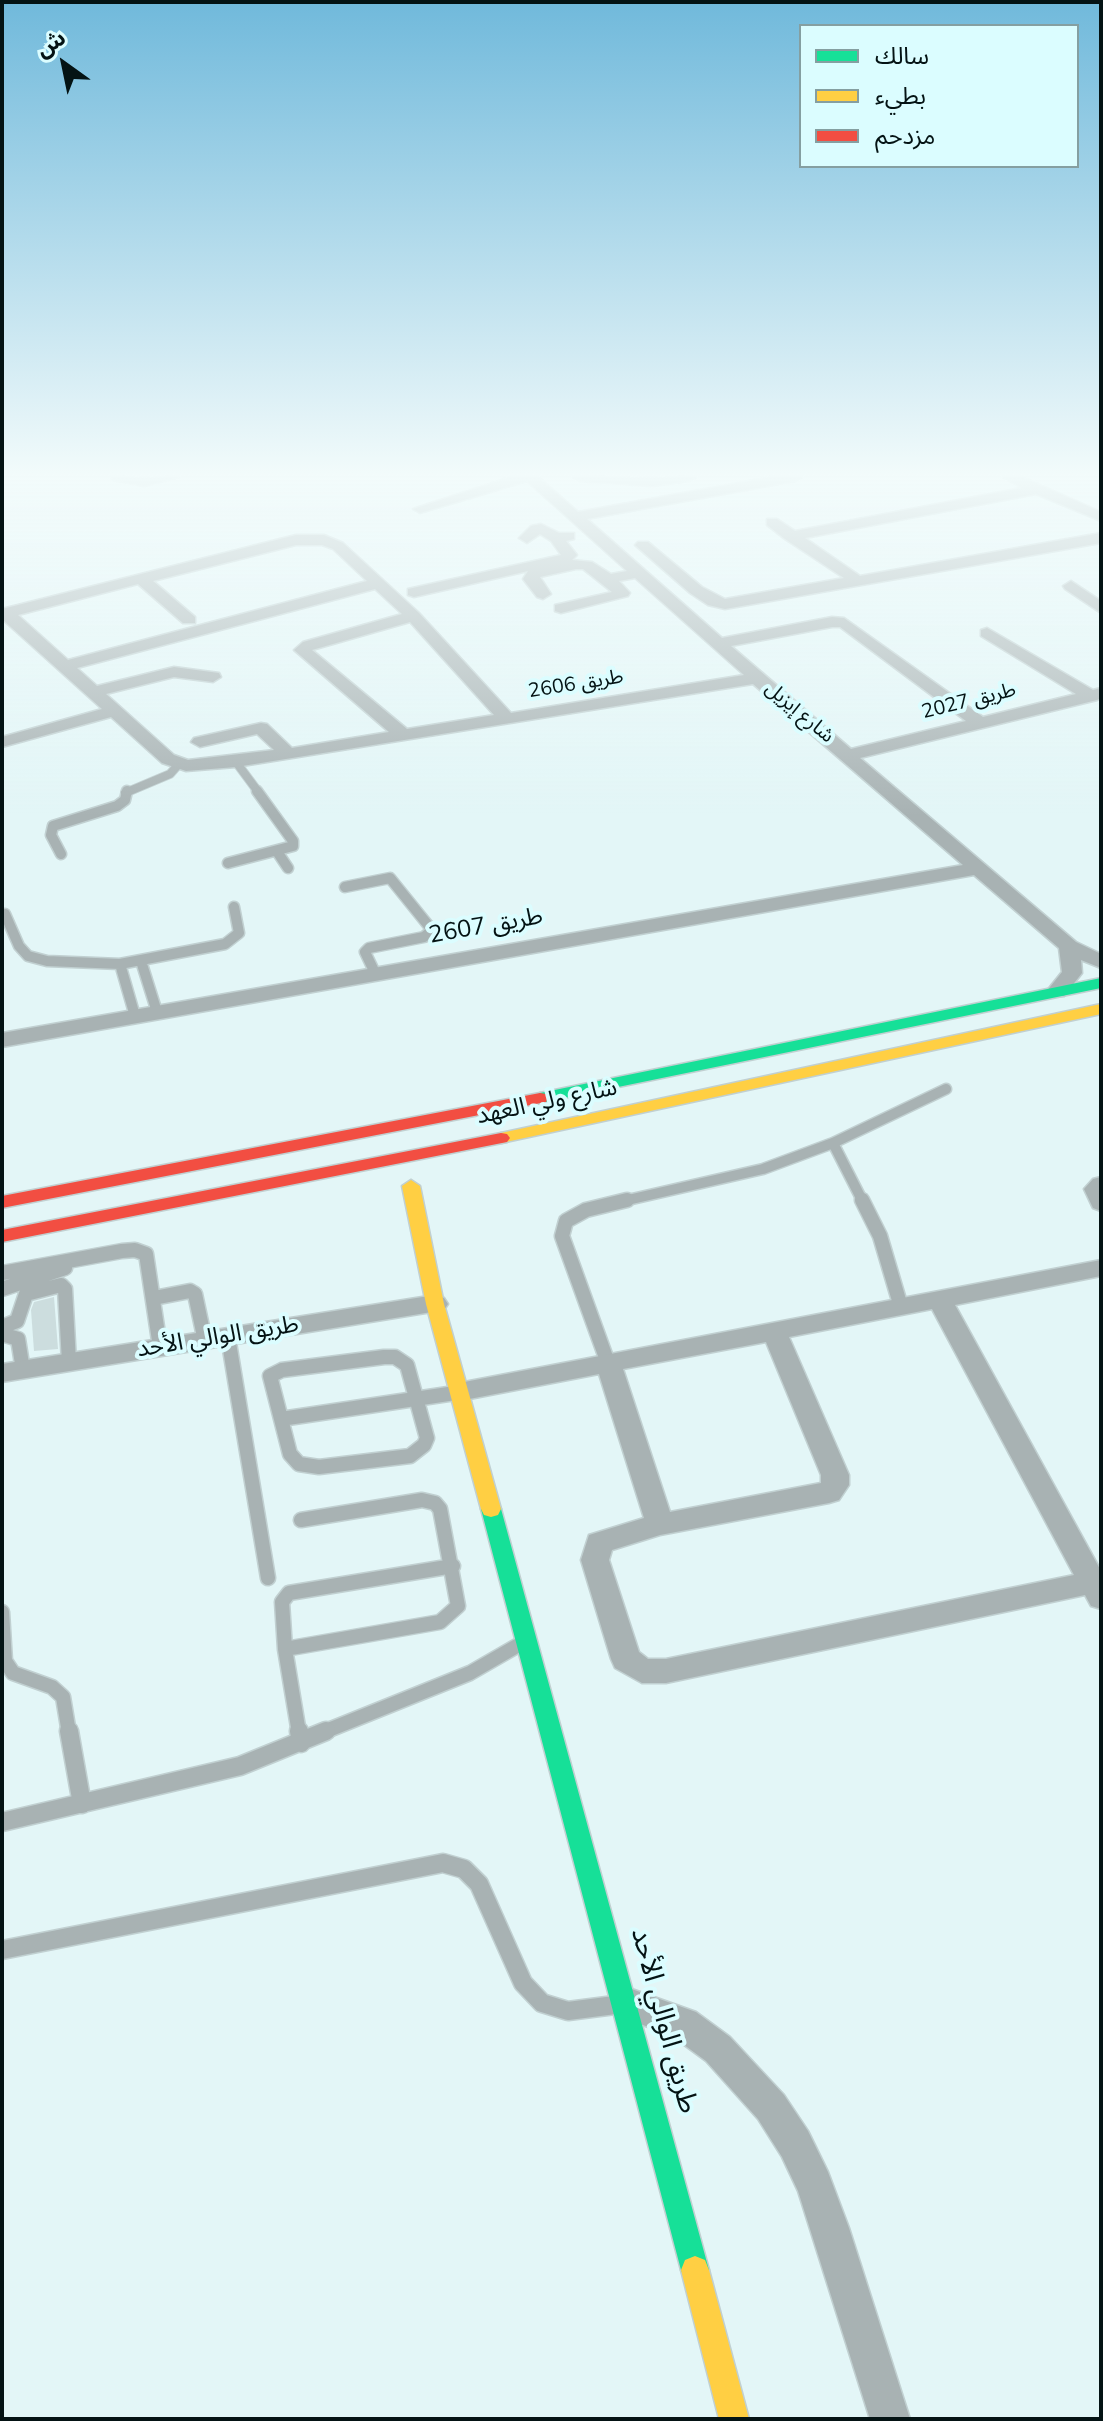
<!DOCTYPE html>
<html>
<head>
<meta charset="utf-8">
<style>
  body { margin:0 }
  #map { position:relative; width:1103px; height:2421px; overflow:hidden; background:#e3f6f7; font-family:"Nunito Sans","Noto Sans Arabic",sans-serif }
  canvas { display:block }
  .frame { position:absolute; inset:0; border:4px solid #041314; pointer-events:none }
  .legend { position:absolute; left:799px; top:24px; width:280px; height:144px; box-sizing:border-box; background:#dbfdff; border:2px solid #859fa1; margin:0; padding:10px 14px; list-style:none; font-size:24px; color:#041314 }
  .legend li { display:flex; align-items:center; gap:16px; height:40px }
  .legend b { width:40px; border:2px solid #859fa1 }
  .north { position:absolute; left:24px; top:24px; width:80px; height:80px; -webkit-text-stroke:6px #dbfdff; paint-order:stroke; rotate:327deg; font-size:22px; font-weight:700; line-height:32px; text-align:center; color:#041314 }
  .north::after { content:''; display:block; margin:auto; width:28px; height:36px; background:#041314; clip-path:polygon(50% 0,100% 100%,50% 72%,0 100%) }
</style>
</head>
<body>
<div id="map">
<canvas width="1103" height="2421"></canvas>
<div class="frame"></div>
<ul class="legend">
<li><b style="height:10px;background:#16e098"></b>سالك</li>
<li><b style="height:10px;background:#ffcf43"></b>بطيء</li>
<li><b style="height:10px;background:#f24e42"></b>مزدحم</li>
</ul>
<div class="north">ش</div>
</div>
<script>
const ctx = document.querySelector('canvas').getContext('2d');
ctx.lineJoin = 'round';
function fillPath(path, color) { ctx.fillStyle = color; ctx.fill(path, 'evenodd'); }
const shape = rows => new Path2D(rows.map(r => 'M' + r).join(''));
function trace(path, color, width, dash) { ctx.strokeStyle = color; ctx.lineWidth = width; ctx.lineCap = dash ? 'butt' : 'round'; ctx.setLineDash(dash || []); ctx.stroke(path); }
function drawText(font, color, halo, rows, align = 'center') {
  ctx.font = font + ' "Nunito Sans","Noto Sans Arabic",sans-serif'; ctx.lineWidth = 8; ctx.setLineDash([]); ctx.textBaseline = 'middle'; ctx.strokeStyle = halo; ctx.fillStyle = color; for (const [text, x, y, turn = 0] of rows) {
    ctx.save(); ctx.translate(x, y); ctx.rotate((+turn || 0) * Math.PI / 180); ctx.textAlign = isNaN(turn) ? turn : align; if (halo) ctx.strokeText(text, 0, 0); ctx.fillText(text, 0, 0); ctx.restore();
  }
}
fillPath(shape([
  [54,1297,58,1349,34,1351,31,1310,34,1302]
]), '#ccddde');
const laneFar3 = shape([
  [236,762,259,793],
  [125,793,170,774,178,765]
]);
const laneFar2 = shape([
  [278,853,288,868],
  [61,854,51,835,53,826,117,806,125,800,127,791],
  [228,863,293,846,293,841,257,791],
  [345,887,390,878,432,930,424,937,369,948,365,952,375,973],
  [5,914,19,946,28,956,47,961,120,964,225,944,239,933,234,907],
  [141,961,157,1012],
  [120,964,135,1016],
  [833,1143,863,1202],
  [619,1202,763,1169,833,1143,946,1089]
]);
const laneFar1 = shape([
  [862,1200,880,1236,901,1307],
  [2,1273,122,1251,135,1250,146,1254,160,1347],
  [2,1289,65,1268],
  [154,1298,190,1291,195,1294,205,1341],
  [2,1327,17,1321,26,1294,61,1285,65,1289,69,1362],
  [2,1334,18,1339,23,1370],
  [228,1337,268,1578],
  [384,1357,395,1357,407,1365,427,1438,424,1445,410,1456,319,1467,299,1464,290,1454,270,1376,282,1370,384,1357],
  [608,1363,562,1236,566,1221,586,1210,627,1200],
  [281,1419,455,1393],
  [2,1612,5,1661,13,1673,52,1687,63,1697,69,1733],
  [285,1649,440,1622,458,1606,440,1509,435,1503,422,1500,301,1520],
  [299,1733,285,1649,282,1602,289,1593,453,1566],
  [321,1733,470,1673,522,1643]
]);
const lane = shape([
  [69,1731,82,1804],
  [299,1731,301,1743],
  [2,1822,240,1766,326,1731],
  [2,1950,443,1863,464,1869,479,1884,523,1983,542,2003,568,2011,615,2005]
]);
const street = shape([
  [111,477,144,478,179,477,144,486,113,480,111,477],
  [511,477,538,477,578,512,772,477,802,477,795,481,587,519,722,638,832,617,844,618,983,717,1076,694,981,636,981,630,987,628,1093,690,1101,688,1101,698,1097,700,860,758,1076,942,1101,954,1101,968,1081,960,1082,973,1064,996,1050,996,1046,992,1062,972,1059,948,974,875,2,1047,2,1033,963,865,753,684,236,767,186,771,162,763,111,717,2,747,2,737,102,709,2,619,2,609,296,535,324,535,343,543,419,613,511,713,744,675,635,578,619,581,630,593,628,596,561,613,555,611,555,605,612,592,583,569,576,569,540,577,551,594,543,599,537,597,523,579,528,571,414,597,408,595,408,589,561,555,551,541,540,534,527,543,519,538,531,526,541,524,559,533,574,533,574,539,566,541,577,555,572,560,592,562,611,574,627,571,527,481,420,513,413,509,511,477],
  [296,545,322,545,333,549,367,581,68,660,18,615,138,584,183,623,195,623,195,617,153,581,296,545],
  [375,589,402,614,303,642,294,650,389,732,292,748,267,724,261,723,194,738,191,742,200,747,257,734,274,750,188,760,174,755,106,694,174,677,213,682,221,677,219,673,174,667,97,686,77,668,375,589],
  [410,622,494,715,407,729,312,650,410,622],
  [832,627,840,627,966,721,851,749,731,646,832,627],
  [573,477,652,478,696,477,689,481,652,486,580,481,573,477],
  [1003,477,1022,477,1101,512,1101,521,1036,494,805,538,860,576,1101,533,1101,543,725,609,708,605,690,593,635,545,638,542,648,542,702,587,725,599,844,578,785,539,767,525,767,519,777,519,795,531,1022,488,1003,477],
  [1071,581,1101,601,1101,613,1065,589,1063,586,1071,581],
  [1101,1177,1101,1211,1093,1208,1084,1189,1093,1179,1101,1177],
  [1101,1260,1101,1276,955,1305,1101,1571,1101,1609,1091,1606,1085,1595,666,1683,642,1683,615,1668,611,1659,581,1560,589,1535,644,1518,599,1374,459,1401,450,1399,446,1392,450,1385,459,1383,1101,1260],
  [932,1309,1074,1575,666,1659,648,1659,639,1652,609,1560,612,1550,660,1535,829,1503,839,1500,849,1485,849,1475,789,1337,932,1309],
  [766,1342,821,1475,821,1483,670,1512,623,1369,766,1342],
  [435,1295,444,1298,448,1304,444,1310,2,1382,2,1364,435,1295],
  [626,1987,696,2012,730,2037,784,2095,808,2131,828,2172,849,2228,910,2419,870,2419,798,2191,782,2157,758,2119,706,2061,672,2036,614,2014,609,2003,614,1992,626,1987]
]);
const fast = shape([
  [1101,978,1101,988,540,1103,532,1098,540,1093,1101,978],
  [491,1501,498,1503,501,1509,709,2270,705,2280,695,2284,685,2280,681,2270,481,1509,484,1503,491,1501]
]);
const slow = shape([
  [1101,1004,1101,1014,501,1143,492,1138,501,1133,1101,1004],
  [411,1180,420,1186,444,1304,501,1509,498,1515,491,1517,484,1515,481,1509,426,1304,402,1186,411,1180],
  [695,2256,705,2260,709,2270,749,2419,719,2419,681,2270,685,2260,695,2256]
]);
const jam = shape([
  [540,1093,546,1094,548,1098,546,1102,2,1208,2,1196,540,1093],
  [501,1133,507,1134,510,1138,507,1142,2,1242,2,1230,501,1133]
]);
trace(laneFar3, '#c1d0d1', 10);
trace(laneFar2, '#c1d0d1', 13);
trace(laneFar1, '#c1d0d1', 17);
trace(lane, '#c1d0d1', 21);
trace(street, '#c1d0d1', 3);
trace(fast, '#c1d0d1', 3);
trace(slow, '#c1d0d1', 3);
trace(jam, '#c1d0d1', 3);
trace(laneFar3, '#a8b2b3', 8);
trace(laneFar2, '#a8b2b3', 10);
trace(laneFar1, '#a8b2b3', 14);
trace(lane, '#a8b2b3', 18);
fillPath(street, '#a8b2b3');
fillPath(fast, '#16e098');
fillPath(slow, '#ffcf43');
fillPath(jam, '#f24e42');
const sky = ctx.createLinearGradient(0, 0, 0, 816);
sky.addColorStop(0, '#70b9db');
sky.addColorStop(0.58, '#f2fbfb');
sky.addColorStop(1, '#f2fbfb00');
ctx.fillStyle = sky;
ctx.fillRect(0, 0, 1103, 816);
drawText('20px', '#041314', '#dbfdff', [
  ["طريق 2606",576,685,-9],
  ["طريق 2027",969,702,-14],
  ["شارع إيزيل",799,713,40]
]);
drawText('24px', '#041314', '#dbfdff', [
  ["طريق 2607",486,927,-10],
  ["شارع ولي العهد",547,1103,-12],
  ["طريق الوالي الأحد",218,1338,-9]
]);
drawText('28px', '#041314', '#dbfdff', [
  ["طريق الوالي الأحد",663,2021,75]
]);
</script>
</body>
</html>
